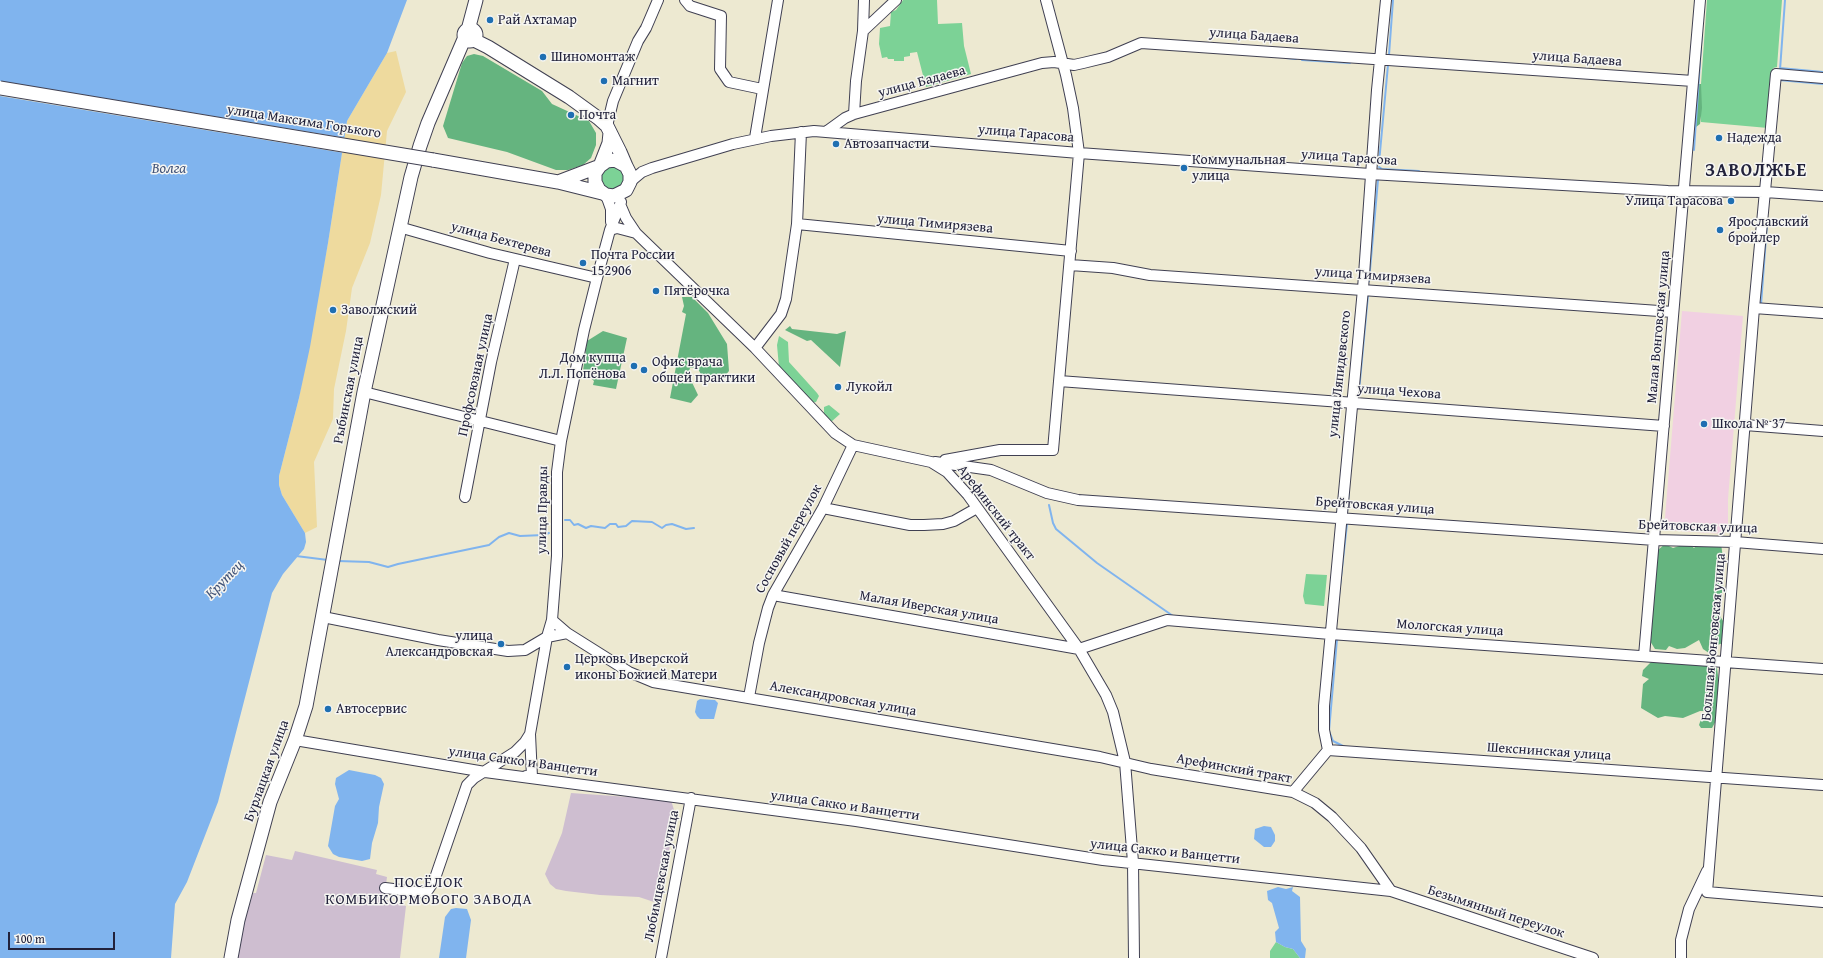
<!DOCTYPE html>
<html>
<head>
<meta charset="utf-8">
<style>
  body { margin:0 }
  #map { position:relative; width:1823px; height:958px; overflow:hidden; background:#ede9d1; font-family:"Gentium Book Plus",serif }
  canvas { display:block }
  .scale { position:absolute; left:8px; top:932px; width:107px; height:18px; box-sizing:border-box; border:2px solid #22223b; border-top:0; padding-left:5px; font-size:12px; line-height:14px; white-space:nowrap; color:#22223b; -webkit-text-stroke:3px #f6f6f2; paint-order:stroke }
</style>
</head>
<body>
<div id="map">
<canvas width="1823" height="958"></canvas>
<div class="scale">100 m</div>
</div>
<script>
const ctx = document.querySelector('canvas').getContext('2d');
ctx.lineJoin = 'round';
function fillPath(path, color) { ctx.fillStyle = color; ctx.fill(path, 'evenodd'); }
const shape = rows => new Path2D(rows.map(r => 'M' + r).join(''));
function trace(path, color, width, dash) { ctx.strokeStyle = color; ctx.lineWidth = width; ctx.lineCap = dash ? 'butt' : 'round'; ctx.setLineDash(dash || []); ctx.stroke(path); }
function drawText(font, color, halo, rows, align = 'center') {
  ctx.font = font + ' "Gentium Book Plus",serif'; ctx.lineWidth = 3; ctx.setLineDash([]); ctx.textBaseline = 'middle'; ctx.strokeStyle = halo; ctx.fillStyle = color; for (const [text, x, y, turn = 0] of rows) {
    ctx.save(); ctx.translate(x, y); ctx.rotate((+turn || 0) * Math.PI / 180); ctx.textAlign = isNaN(turn) ? turn : align; if (halo) ctx.strokeText(text, 0, 0); ctx.fillText(text, 0, 0); ctx.restore();
  }
}
fillPath(shape([
  [1682,311,1743,316,1728,499,1728,529,1724,534,1664,530]
]), '#f1d0e2');
fillPath(shape([
  [571,793,671,800,674,810,666,879,662,900,657,903,639,897,600,895,566,891,556,889,550,884,545,874,562,833],
  [295,851,377,870,376,874,387,877,384,899,406,906,400,958,238,958,239,941,253,893,256,893,266,855,292,860]
]), '#cebed0');
fillPath(shape([
  [903,0,937,0,938,24,962,23,964,46,971,74,926,87,917,52,910,53,910,56,904,57,904,61,894,61,894,59,888,59,887,57,882,58,879,44,880,28,890,26,891,12,896,10],
  [1707,0,1782,0,1777,67,1773,68,1768,128,1701,122,1701,84],
  '601 178a12 12 0 1 1 24 0a12 12 0 1 1-24 0Z',
  [779,336,788,342,789,362,817,393,819,396,816,402,811,403,779,367,777,345],
  [829,405,840,414,831,422,824,414,824,407],
  [1306,574,1327,575,1324,606,1305,604,1303,596],
  [1276,942,1285,947,1293,949,1300,958,1270,958,1270,951]
]), '#7cd296');
fillPath(shape([
  [474,54,483,56,542,91,552,104,589,121,596,133,596,145,591,158,583,165,568,170,556,170,507,152,448,138,443,126,462,63,467,56],
  [1697,84,1701,84,1702,108,1700,124,1696,127,1691,124],
  [682,297,692,297,708,313,727,344,729,371,724,377,711,382,703,378,697,367,690,368,688,374,698,395,691,403,670,398,686,314,682,312,684,306],
  [790,326,792,329,837,334,846,331,840,367,811,340,807,341,785,330],
  [603,331,627,338,616,389,593,385,594,381,583,371,587,341],
  [1688,543,1694,548,1699,543,1721,543,1724,567,1720,616,1725,624,1723,643,1712,647,1709,653,1703,649,1699,640,1685,648,1677,649,1669,646,1666,650,1655,649,1650,641,1658,550,1665,544,1673,548],
  [1654,659,1710,662,1717,668,1719,683,1717,719,1712,728,1701,728,1699,725,1701,719,1709,717,1709,711,1700,711,1683,718,1665,716,1658,718,1641,708,1643,684,1649,679,1642,676,1643,670]
]), '#65b47f');
fillPath(shape([
  [396,51,406,92,387,131,381,195,370,243,352,288,346,331,334,389,333,419,314,462,317,527,305,533,282,495,279,485,279,476,299,398,328,243,347,121,387,53]
]), '#eeda9e');
fillPath(shape([
  [0,0,407,0,387,53,347,121,328,243,310,347,299,398,279,476,279,485,282,495,305,533,306,542,304,549,283,574,272,593,218,802,187,882,175,904,171,958,0,958],
  [700,699,715,700,718,703,714,719,700,719,697,716,695,712,697,701],
  [349,770,375,775,381,778,384,784,379,807,378,823,372,843,370,859,362,861,339,857,333,854,328,846,335,806,339,799,335,784,336,778],
  [1264,826,1271,827,1275,835,1275,841,1271,847,1264,847,1254,839,1255,829],
  [1278,887,1286,889,1293,887,1292,891,1300,897,1301,941,1306,949,1305,958,1300,958,1293,949,1285,947,1276,942,1275,932,1279,928,1272,903,1268,900,1267,891],
  [456,908,467,909,471,920,466,958,439,958,445,917,451,909]
]), '#80b4ee');
fillPath(shape([
  [0,81,346,138,344,153,0,96]
]), '#ede9d1');
trace(shape([
  [1389,55,1393,0],
  [1286,58,1296,59],
  [1302,60,1350,63],
  [1780,68,1823,72],
  [1780,70,1785,0],
  [1779,80,1823,84],
  [1694,150,1702,32],
  [1379,163,1388,65],
  [1379,167,1382,169,1419,171],
  [1369,281,1378,180],
  [1761,305,1767,224],
  [1359,391,1368,295],
  [1049,505,1053,523,1056,529,1097,563,1173,616],
  [1347,513,1349,489],
  [565,520,570,520,574,525,578,524,586,528,591,526,605,528,610,524,616,524,618,527,626,526,632,521,652,522,662,528,666,525,672,524,686,529,694,528],
  [296,556,328,560],
  [338,561,369,562,388,567,398,564,489,545,499,537,509,533,520,536,544,535,549,533],
  [1339,595,1347,524],
  [1337,639,1329,731,1333,741,1345,747]
]), '#80b4ee', 2);
const minor = shape([
  [685,0,690,6,721,16,720,69,729,82,762,89],
  [863,31,896,0],
  [1823,78,1776,74,1754,308,1707,892,1823,902],
  [854,114,856,81,863,31,864,0],
  [607,126,613,101,638,41,646,28,658,0],
  [827,131,845,118,854,114,1042,63,1054,62,1074,65,1083,63,1108,57,1141,43,1693,81],
  [755,138,778,0],
  [630,182,642,172,652,168,733,144,771,136,814,131,1079,153,1370,174,1668,191,1765,192,1823,196],
  [606,195,611,209,611,222],
  [620,204,626,218,636,233,755,348,835,433,853,445,931,462,947,472,968,495,1079,649,1106,695,1113,712,1125,762,1133,862,1134,958],
  [797,224,1071,251],
  [399,227,490,253,597,278],
  [610,230,617,228,636,233],
  [1070,265,1113,268,1150,275,1673,312],
  [1754,308,1823,313],
  [755,348,781,314,786,299,797,224,801,132],
  [1059,381,1664,426],
  [364,392,561,441],
  [1745,425,1823,431],
  [945,460,1000,450,1053,450,1079,153,1073,108,1066,75,1046,0],
  [935,462,991,470,1047,493,1078,500,1655,540,1735,542,1823,549],
  [465,497,491,362,515,259],
  [823,508,910,525,924,525,943,524,954,521,977,508],
  [773,595,1079,649,1167,620,1330,634,1823,669],
  [323,617,438,640,508,651,525,650,547,637,567,633],
  [552,620,567,633,629,672,653,682,1100,757,1151,769,1293,792,1315,803,1332,817,1361,848,1391,891],
  [1644,656,1700,0],
  [749,697,759,643,768,608,773,595,823,508,853,445],
  [295,740,485,772,856,821,1103,860,1391,891,1593,958],
  [1328,750,1324,730,1324,706,1363,289,1377,90,1386,0],
  [526,776,532,777,530,734],
  [1293,792,1328,750,1823,785],
  [385,888,426,893,434,881,467,785,474,778,515,752,525,742,530,734,547,637,552,620,557,556,557,472,561,441,584,330,597,278,610,230,621,202],
  [661,958,691,798],
  [1681,958,1681,940,1689,909,1707,871]
]);
const major = shape([
  '464 35a6 6 0 1 1 12 0a6 6 0 1 1-12 0Z',
  [468,30,476,0],
  [474,40,488,47,569,97,598,118,607,126,620,152,626,166],
  [433,160,558,182,602,193],
  [558,182,600,166,607,161,615,160,626,166,630,174,630,182,626,190,614,196,606,195,599,190,595,182,595,173,600,166,609,143,610,133],
  [231,958,238,920,270,802,295,740,306,706,364,392,411,177,420,146,428,123,465,37]
]);
trace(minor, '#404052', 12);
trace(major, '#404052', 15);
trace(minor, '#fff', 10);
trace(major, '#fff', 13);
const majorBridge = shape([
  [0,88,433,160]
]);
trace(majorBridge, '#404052', 15, []);
trace(majorBridge, '#fff', 13);
for (const [x, y, r, color] of [
  [490,20,4,"#1f6fb2"],
  [543,57,4,"#1f6fb2"],
  [604,81,4,"#1f6fb2"],
  [571,115,4,"#1f6fb2"],
  [1719,138,4,"#1f6fb2"],
  [836,144,4,"#1f6fb2"],
  [1184,168,4,"#1f6fb2"],
  [1731,201,4,"#1f6fb2"],
  [1720,230,4,"#1f6fb2"],
  [583,263,4,"#1f6fb2"],
  [656,291,4,"#1f6fb2"],
  [333,310,4,"#1f6fb2"],
  [634,366,4,"#1f6fb2"],
  [644,370,4,"#1f6fb2"],
  [838,387,4,"#1f6fb2"],
  [1704,424,4,"#1f6fb2"],
  [501,644,4,"#1f6fb2"],
  [567,667,4,"#1f6fb2"],
  [328,709,4,"#1f6fb2"]
]) { const dot = new Path2D(); dot.arc(x, y, r, 0, 2 * Math.PI); ctx.fillStyle = color; ctx.fill(dot); trace(dot, '#f6f6f2', 1.5); }
drawText('14px', '#22223b', '#f6f6f2', [
  ["Рай Ахтамар",498,20],
  ["Шиномонтаж",551,57],
  ["Магнит",612,81],
  ["Почта",579,115],
  ["Надежда",1727,138],
  ["Автозапчасти",844,144],
  ["Коммунальная",1192,160],
  ["улица",1192,176],
  ["Улица Тарасова",1723,201,"right"],
  ["Ярославский",1728,222],
  ["бройлер",1728,238],
  ["Почта России",591,255],
  ["152906",591,271],
  ["Пятёрочка",664,291],
  ["Заволжский",341,310],
  ["Дом купца",626,358,"right"],
  ["Л.Л. Попёнова",626,374,"right"],
  ["Офис врача",652,362],
  ["общей практики",652,378],
  ["Лукойл",846,387],
  ["Школа № 37",1712,424],
  ["улица",493,636,"right"],
  ["Александровская",493,652,"right"],
  ["Церковь Иверской",575,659],
  ["иконы Божией Матери",575,675],
  ["Автосервис",336,709]
], 'left');
drawText('14px', '#22223b', '#f6f6f2', [
  ["улица Бадаева",1254,36,4],
  ["улица Бадаева",1577,59,4],
  ["улица Бадаева",922,82,-15],
  ["улица Максима Горького",304,122,9],
  ["улица Тарасова",1026,134,5],
  ["улица Тарасова",1349,158,4],
  ["улица Тимирязева",935,224,5],
  ["улица Бехтерева",501,240,15],
  ["улица Тимирязева",1373,276,4],
  ["Малая Вонговская улица",1659,327,-85],
  ["улица Ляпидевского",1340,374,-84],
  ["Профсоюзная улица",476,375,-78],
  ["Рыбинская улица",349,390,-79],
  ["улица Чехова",1399,392,4],
  ["Брейтовская улица",1375,506,4],
  ["улица Правды",543,510,-89],
  ["Арефинский тракт",996,513,52],
  ["Брейтовская улица",1698,527,2],
  ["Сосновый переулок",789,539,-61],
  ["Малая Иверская улица",929,608,10],
  ["Мологская улица",1450,628,4],
  ["Большая Вонговская улица",1714,637,-85],
  ["Александровская улица",843,699,10],
  ["Шекснинская улица",1549,752,4],
  ["улица Сакко и Ванцетти",523,762,8],
  ["Арефинский тракт",1234,769,10],
  ["Бурлацкая улица",267,771,-70],
  ["улица Сакко и Ванцетти",845,806,8],
  ["улица Сакко и Ванцетти",1165,852,6],
  ["Любимцевская улица",662,876,-79],
  ["Безымянный переулок",1496,912,18]
]);
drawText('italic 15px', '#43557a', '#f6f6f2', [
  ["Волга",169,169],
  ["Крутец",225,580,-46]
]);
ctx.letterSpacing = '1px';
drawText('15px', '#22223b', '#f6f6f2', [
  ["ПОСЁЛОК",429,883],
  ["КОМБИКОРМОВОГО ЗАВОДА",429,900]
]);
ctx.letterSpacing = '0px';
ctx.letterSpacing = '1px';
drawText('bold 18px', '#22223b', '#f6f6f2', [
  ["ЗАВОЛЖЬЕ",1756,171]
]);
ctx.letterSpacing = '0px';
</script>
</body>
</html>
